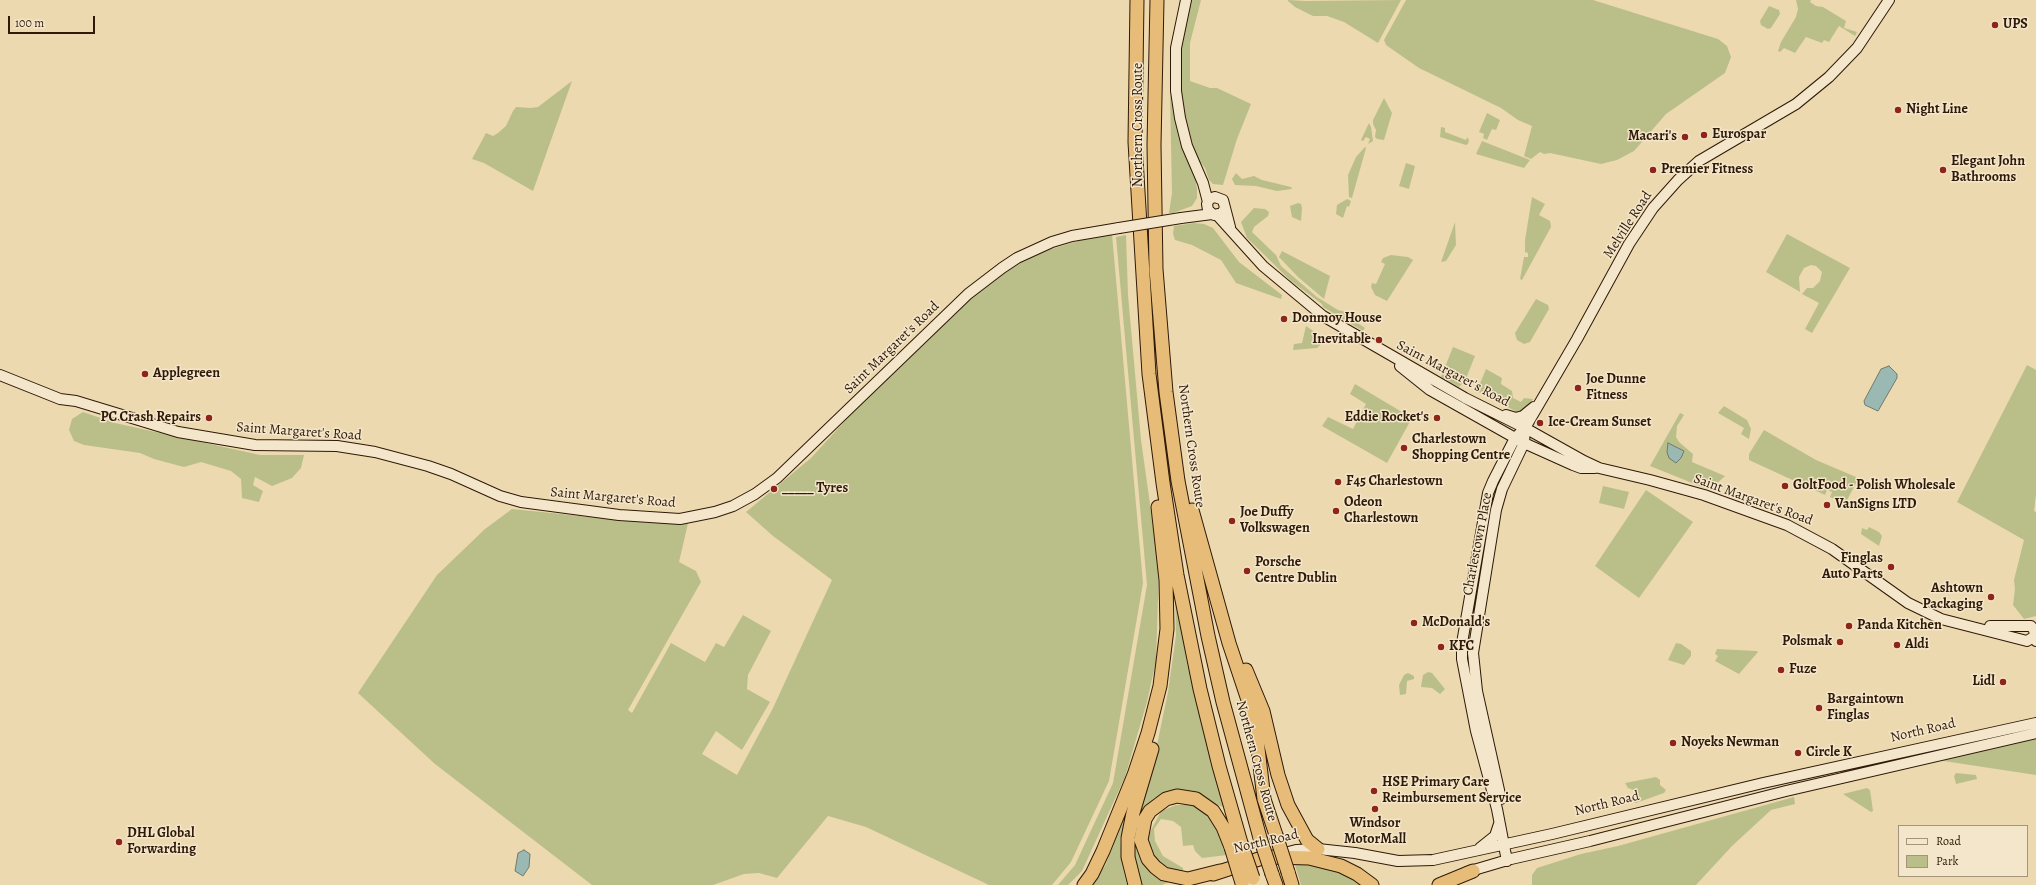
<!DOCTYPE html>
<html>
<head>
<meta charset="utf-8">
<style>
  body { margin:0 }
  #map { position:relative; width:2036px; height:885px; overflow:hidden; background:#edd9af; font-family:Alegreya,serif }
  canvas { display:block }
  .legend { position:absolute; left:1898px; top:825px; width:130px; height:52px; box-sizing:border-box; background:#f3e6cb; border:1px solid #a5947d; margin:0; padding:5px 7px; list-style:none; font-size:12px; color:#2f1907 }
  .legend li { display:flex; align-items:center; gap:8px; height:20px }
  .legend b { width:20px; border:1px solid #a5947d }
  .scale { position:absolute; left:8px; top:16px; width:87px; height:18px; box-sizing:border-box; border:2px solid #2f1907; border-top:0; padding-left:5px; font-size:12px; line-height:14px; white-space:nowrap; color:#2f1907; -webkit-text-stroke:3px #f3e6cb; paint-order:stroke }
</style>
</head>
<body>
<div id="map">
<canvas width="2036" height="885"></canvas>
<ul class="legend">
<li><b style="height:5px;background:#f3e6cb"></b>Road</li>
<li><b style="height:11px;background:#babf8a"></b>Park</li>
</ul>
<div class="scale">100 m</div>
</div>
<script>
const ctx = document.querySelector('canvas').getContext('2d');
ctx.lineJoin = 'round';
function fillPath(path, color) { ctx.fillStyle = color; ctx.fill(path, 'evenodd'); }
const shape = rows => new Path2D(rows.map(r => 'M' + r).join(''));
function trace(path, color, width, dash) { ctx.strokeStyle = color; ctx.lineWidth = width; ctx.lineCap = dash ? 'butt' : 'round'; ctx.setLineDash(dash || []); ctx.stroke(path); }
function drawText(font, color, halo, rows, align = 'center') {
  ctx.font = font + ' Alegreya,serif'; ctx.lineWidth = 3; ctx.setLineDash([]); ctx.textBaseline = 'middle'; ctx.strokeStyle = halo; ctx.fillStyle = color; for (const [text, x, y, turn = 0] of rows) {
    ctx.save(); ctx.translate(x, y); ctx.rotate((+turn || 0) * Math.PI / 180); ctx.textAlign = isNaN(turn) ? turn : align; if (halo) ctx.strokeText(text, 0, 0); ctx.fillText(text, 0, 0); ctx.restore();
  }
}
fillPath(shape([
  [1190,0,1201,0,1190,43,1190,81,1210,88,1217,88,1251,104,1237,139,1223,185,1213,184,1209,180,1205,168,1198,160,1191,141,1182,106,1180,58,1181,39],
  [1288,0,1305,1,1401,0,1378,43,1344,22,1327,16,1313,16,1295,7,1288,1],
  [1406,0,1593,0,1718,39,1727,46,1731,57,1725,73,1666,114,1634,151,1617,160,1601,164,1550,153,1544,154,1540,152,1531,159,1524,156,1532,126,1518,120,1501,108,1419,68,1386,45,1384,40],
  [1796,0,1811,0,1810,2,1816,6,1823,7,1846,21,1844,28,1857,32,1855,36,1839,26,1829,42,1824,40,1822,43,1806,37,1795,53,1784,48,1780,52,1778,51,1781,42,1796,17,1798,9],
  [1769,6,1779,10,1780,14,1771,28,1768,29,1761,25,1760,21],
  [572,81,533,191,484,163,472,159,486,133,493,136,498,133,506,126,513,111,516,107,531,108,538,107],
  [1170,94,1179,133,1195,177,1197,189,1197,198,1192,206,1173,213,1169,213,1172,193],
  [1384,98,1392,113,1384,140,1377,139,1375,137,1376,130,1373,124,1373,120],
  [1487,113,1500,120,1496,130,1492,129,1487,140,1483,138,1484,134,1479,132],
  [1369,123,1371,127,1373,141,1368,144,1370,139,1366,137,1363,141,1361,140],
  [1441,127,1445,128,1445,132,1466,140,1467,137,1469,140,1468,144,1466,145,1440,137],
  [1482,141,1530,160,1524,168,1476,154],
  [1365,147,1366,148,1352,198,1349,197,1348,175,1356,157],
  [1406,163,1415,166,1409,189,1399,186],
  [1236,173,1242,179,1254,176,1262,180,1291,187,1292,189,1277,191,1256,186,1235,185,1232,179],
  [1532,197,1545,204,1539,215,1550,221,1551,227,1522,280,1520,279,1524,257,1528,257,1528,253,1525,252,1525,240],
  [1347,199,1351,201,1349,207,1347,206,1343,218,1336,214,1337,205],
  [1298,203,1301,204,1302,208,1301,221,1292,217,1290,206],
  [1254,208,1265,209,1269,212,1268,216,1254,227,1252,232,1276,255,1281,266,1317,297,1338,310,1346,312,1347,316,1365,328,1363,331,1323,307,1322,304,1291,281,1247,238,1241,222],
  [1455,222,1456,245,1446,261,1441,262],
  [1194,223,1204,224,1213,228,1239,262,1282,295,1281,299,1236,283,1221,260,1192,245,1175,240,1173,234,1174,226],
  [1112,234,1143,583,1109,781,1071,862,1052,885,989,885,866,827,828,816,777,878,759,873,744,874,713,885,592,885,435,764,358,693,437,575,485,529,512,509,650,523,689,519,679,562,696,571,701,582,628,710,632,713,671,643,705,662,716,643,724,647,743,615,771,631,748,675,747,689,770,702,742,750,716,731,702,754,737,775,773,708,832,580,773,536,746,512,811,458,898,363,978,290,1004,270,1039,253,1087,238],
  [1787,234,1850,268,1812,333,1805,329,1819,303,1802,294,1807,288,1813,288,1820,281,1822,272,1816,266,1811,265,1804,268,1799,277,1800,292,1766,272],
  [1126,235,1128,295,1141,440,1159,568,1156,661,1147,702,1125,777,1082,871,1068,885,1058,885,1075,865,1113,783,1147,585,1116,237],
  [1282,251,1330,276,1324,299,1298,277,1279,257],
  [1391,255,1408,257,1413,260,1387,301,1375,295,1371,287,1372,283,1376,284,1385,264,1381,262,1383,258],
  [1536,299,1548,305,1549,309,1530,342,1524,344,1517,340,1515,333],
  [1306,326,1322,337,1323,342,1317,348,1293,350,1294,344,1302,343],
  [1453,347,1475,356,1465,381,1459,387,1441,377],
  [2027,365,2036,370,2036,494,2034,511,2036,512,2036,616,2024,619,2013,605,2015,589,2014,580,2024,540,1957,502],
  [1486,369,1502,378,1501,384,1512,391,1513,398,1521,402,1524,398,1533,399,1527,408,1521,412,1517,412,1477,391],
  [1355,384,1412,418,1387,463,1322,426,1328,417,1353,429,1366,404,1350,394],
  [1724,406,1747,420,1751,429,1749,439,1741,434,1744,428,1718,413],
  [83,412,115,423,260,455,304,455,301,468,292,478,272,486,255,477,253,485,263,491,259,502,242,498,241,479,231,471,201,462,184,467,154,459,140,453,84,445,74,441,69,430,72,419],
  [1680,413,1684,415,1677,426,1676,437,1679,442,1693,454,1692,462,1725,476,1713,487,1707,489,1650,466],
  [1764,430,1816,460,1856,477,1856,483,1845,504,1830,497,1832,492,1827,490,1825,495,1749,460,1749,454],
  [1603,486,1629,492,1624,509,1599,503],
  [1646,490,1693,522,1639,598,1595,566],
  [1869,527,1879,532,1882,536,1879,546,1861,534,1862,528,1867,530],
  [1175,591,1187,663,1225,808,1184,790,1168,791,1153,799,1141,824,1138,846,1172,881,1162,885,1139,885,1134,875,1132,828,1152,769,1168,692,1176,635],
  [1676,643,1681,644,1691,651,1691,656,1684,665,1668,660],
  [1717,649,1757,651,1758,652,1739,674,1715,661,1718,656,1715,654],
  [1428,672,1432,673,1445,689,1440,694,1432,688,1421,687,1423,675],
  [1408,673,1414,676,1414,679,1407,681,1406,694,1400,695,1399,685,1404,675],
  [2036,739,2036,775,1937,760,1996,746],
  [1956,773,1976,775,1977,779,1956,784,1954,776],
  [1656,777,1660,780,1660,785,1666,790,1664,793,1636,803,1633,802,1637,797,1633,790,1628,788,1625,783],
  [1136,784,1120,839,1122,864,1127,885,1092,885,1106,864],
  [1867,788,1870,790,1873,811,1871,812,1843,794],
  [1794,797,1795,804,1771,810,1732,846,1696,885,1532,885,1532,875,1537,868,1581,854,1618,846],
  [1176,805,1194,805,1209,815,1221,834,1227,855,1202,858,1195,851,1193,845,1183,846,1181,827,1173,821,1161,819,1154,829,1155,841,1163,856,1183,868,1183,871,1173,870,1158,862,1149,851,1148,836,1161,811],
  [1294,862,1316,864,1348,875,1362,885,1301,885]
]), '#babf8a');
const water = shape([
  [1889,366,1897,374,1897,378,1878,411,1865,405,1864,401,1881,369,1889,366],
  [1668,443,1684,451,1681,458,1676,463,1669,458,1667,452,1668,443],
  [524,850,530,854,529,867,523,876,515,871,518,853,524,850]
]);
fillPath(water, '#9bb9b3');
trace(water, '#70796e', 1);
const secondary = shape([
  [1186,0,1176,48,1176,91,1180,118,1187,146,1203,183,1208,202],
  [1225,208,1222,213,1214,215,1208,210,1207,204,1209,199,1215,197,1223,200,1230,227],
  [1217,215,1263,266,1323,316,1465,398,1525,428,1584,461,1599,468,1650,480,1704,495,1787,525,1832,549,1908,603,1941,619,2027,641,2035,636],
  [1181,218,1212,214],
  [1400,366,1430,390,1524,443,1573,465,1581,468,1595,468],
  [0,375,60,399,76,401,178,432,255,445,337,446,375,452,428,466,451,474,500,496,521,502,619,515,680,519,715,512,733,506,755,494,777,478,968,294,1002,268,1017,258,1052,242,1072,236,1119,228],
  [1506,415,1516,418,1523,416,1534,407],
  [1990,626,2031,626,2034,630,2036,641],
  [1501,799,1477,691,1473,653,1496,510,1502,489,1524,443,1525,428],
  [1480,848,1495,836,1499,824],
  [1277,855,1296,850,1318,849,1355,853,1398,861,1433,860,1552,834,1763,783,2036,723],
  [1507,861,1497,809,1476,731,1462,659,1462,643,1488,493,1493,481,1515,438,1525,428,1577,339,1629,244,1653,208,1678,180,1699,161,1796,104,1829,77,1857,48,1889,0],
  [1467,872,1511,859,1590,841,1786,791,2036,733]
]);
const highway = shape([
  [1137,0,1135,142,1149,374,1163,483,1177,575,1200,689,1219,766,1241,843],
  [1157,0,1154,145,1156,269,1166,392,1178,481,1208,636,1223,702,1260,838],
  [1192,510,1229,643,1250,706,1257,740,1264,799,1276,835],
  [1246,670,1263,711,1278,775,1288,805,1307,840,1318,849],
  [1220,871,1188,879,1164,874,1155,867,1148,859,1141,840,1145,819,1150,811,1166,799,1177,796,1196,799,1213,811,1223,827,1231,847],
  [1288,872,1292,885],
  [1213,874,1259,859,1273,857,1309,858,1341,866,1357,874,1372,885],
  [1272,874,1276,885],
  [1084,885,1092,874,1103,851,1134,775,1148,733,1160,686,1167,629,1166,580,1158,507],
  [1135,885,1128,857,1128,838,1133,813,1152,749],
  [1439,885,1473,871]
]);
trace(secondary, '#2f1907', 12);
trace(highway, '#2f1907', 15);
trace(secondary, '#f3e6cb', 10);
trace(highway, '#e6bc78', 13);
const secondaryBridge = shape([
  [1119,228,1181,218]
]);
const highwayBridge = shape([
  [1276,835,1288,872],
  [1260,838,1272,874],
  [1241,843,1253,878],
  [1231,847,1242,883]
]);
trace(secondaryBridge, '#2f1907', 12, []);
trace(highwayBridge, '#2f1907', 15, []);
trace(secondaryBridge, '#f3e6cb', 10);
trace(highwayBridge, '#e6bc78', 13);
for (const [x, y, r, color] of [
  [1995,25,4,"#8f2418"],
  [1898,110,4,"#8f2418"],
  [1704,135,4,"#8f2418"],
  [1685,137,4,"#8f2418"],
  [1653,170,4,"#8f2418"],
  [1943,170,4,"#8f2418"],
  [1284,319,4,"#8f2418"],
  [1379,340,4,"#8f2418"],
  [145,374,4,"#8f2418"],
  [1578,388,4,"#8f2418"],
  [209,418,4,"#8f2418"],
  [1437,418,4,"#8f2418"],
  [1540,423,4,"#8f2418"],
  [1404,448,4,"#8f2418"],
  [1338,482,4,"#8f2418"],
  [1785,486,4,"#8f2418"],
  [774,489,4,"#8f2418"],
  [1827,505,4,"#8f2418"],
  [1336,511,4,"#8f2418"],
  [1232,521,4,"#8f2418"],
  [1891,567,4,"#8f2418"],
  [1247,571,4,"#8f2418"],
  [1991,597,4,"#8f2418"],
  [1414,623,4,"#8f2418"],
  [1849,626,4,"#8f2418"],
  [1840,642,4,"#8f2418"],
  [1897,645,4,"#8f2418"],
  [1441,647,4,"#8f2418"],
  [1781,670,4,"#8f2418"],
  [2003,682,4,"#8f2418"],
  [1819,708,4,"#8f2418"],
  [1673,743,4,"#8f2418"],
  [1798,753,4,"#8f2418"],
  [1374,791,4,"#8f2418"],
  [1375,809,4,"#8f2418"],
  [119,842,4,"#8f2418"]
]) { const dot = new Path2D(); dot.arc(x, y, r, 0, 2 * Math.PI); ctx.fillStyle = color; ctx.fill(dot); trace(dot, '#f3e6cb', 1.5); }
drawText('bold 14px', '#2f1907', '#f3e6cb', [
  ["UPS",2003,25],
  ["Night Line",1906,110],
  ["Eurospar",1712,135],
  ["Macari's",1677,137,"right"],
  ["Elegant John",1951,162],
  ["Bathrooms",1951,178],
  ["Premier Fitness",1661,170],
  ["Donmoy House",1292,319],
  ["Inevitable",1371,340,"right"],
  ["Applegreen",153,374],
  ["Joe Dunne",1586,380],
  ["Fitness",1586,396],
  ["PC Crash Repairs",201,418,"right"],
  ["Eddie Rocket's",1429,418,"right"],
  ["Ice-Cream Sunset",1548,423],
  ["Charlestown",1412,440],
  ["Shopping Centre",1412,456],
  ["F45 Charlestown",1346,482],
  ["GoltFood - Polish Wholesale",1793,486],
  ["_____ Tyres",782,489],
  ["Odeon",1344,503],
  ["Charlestown",1344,519],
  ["VanSigns LTD",1835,505],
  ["Joe Duffy",1240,513],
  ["Volkswagen",1240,529],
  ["Finglas",1883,559,"right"],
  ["Auto Parts",1883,575,"right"],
  ["Porsche",1255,563],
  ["Centre Dublin",1255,579],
  ["Ashtown",1983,589,"right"],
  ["Packaging",1983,605,"right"],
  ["McDonald's",1422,623],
  ["Panda Kitchen",1857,626],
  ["Polsmak",1832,642,"right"],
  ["Aldi",1905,645],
  ["KFC",1449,647],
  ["Fuze",1789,670],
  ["Lidl",1995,682,"right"],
  ["Bargaintown",1827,700],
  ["Finglas",1827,716],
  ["Noyeks Newman",1681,743],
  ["Circle K",1806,753],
  ["HSE Primary Care",1382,783],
  ["Reimbursement Service",1382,799],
  ["Windsor",1375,824,"center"],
  ["MotorMall",1375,840,"center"],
  ["DHL Global",127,834],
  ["Forwarding",127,850]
], 'left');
drawText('14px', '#2f1907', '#f3e6cb', [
  ["Northern Cross Route",1139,125,-90],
  ["Melville Road",1628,225,-57],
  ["Saint Margaret's Road",892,348,-44],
  ["Saint Margaret's Road",1453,374,28],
  ["Saint Margaret's Road",299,432,4],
  ["Northern Cross Route",1191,446,82],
  ["Saint Margaret's Road",613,498,5],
  ["Saint Margaret's Road",1753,500,20],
  ["Charlestown Place",1478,544,-79],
  ["North Road",1923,731,-13],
  ["Northern Cross Route",1256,761,75],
  ["North Road",1607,804,-14],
  ["North Road",1266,842,-13]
]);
</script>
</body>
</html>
